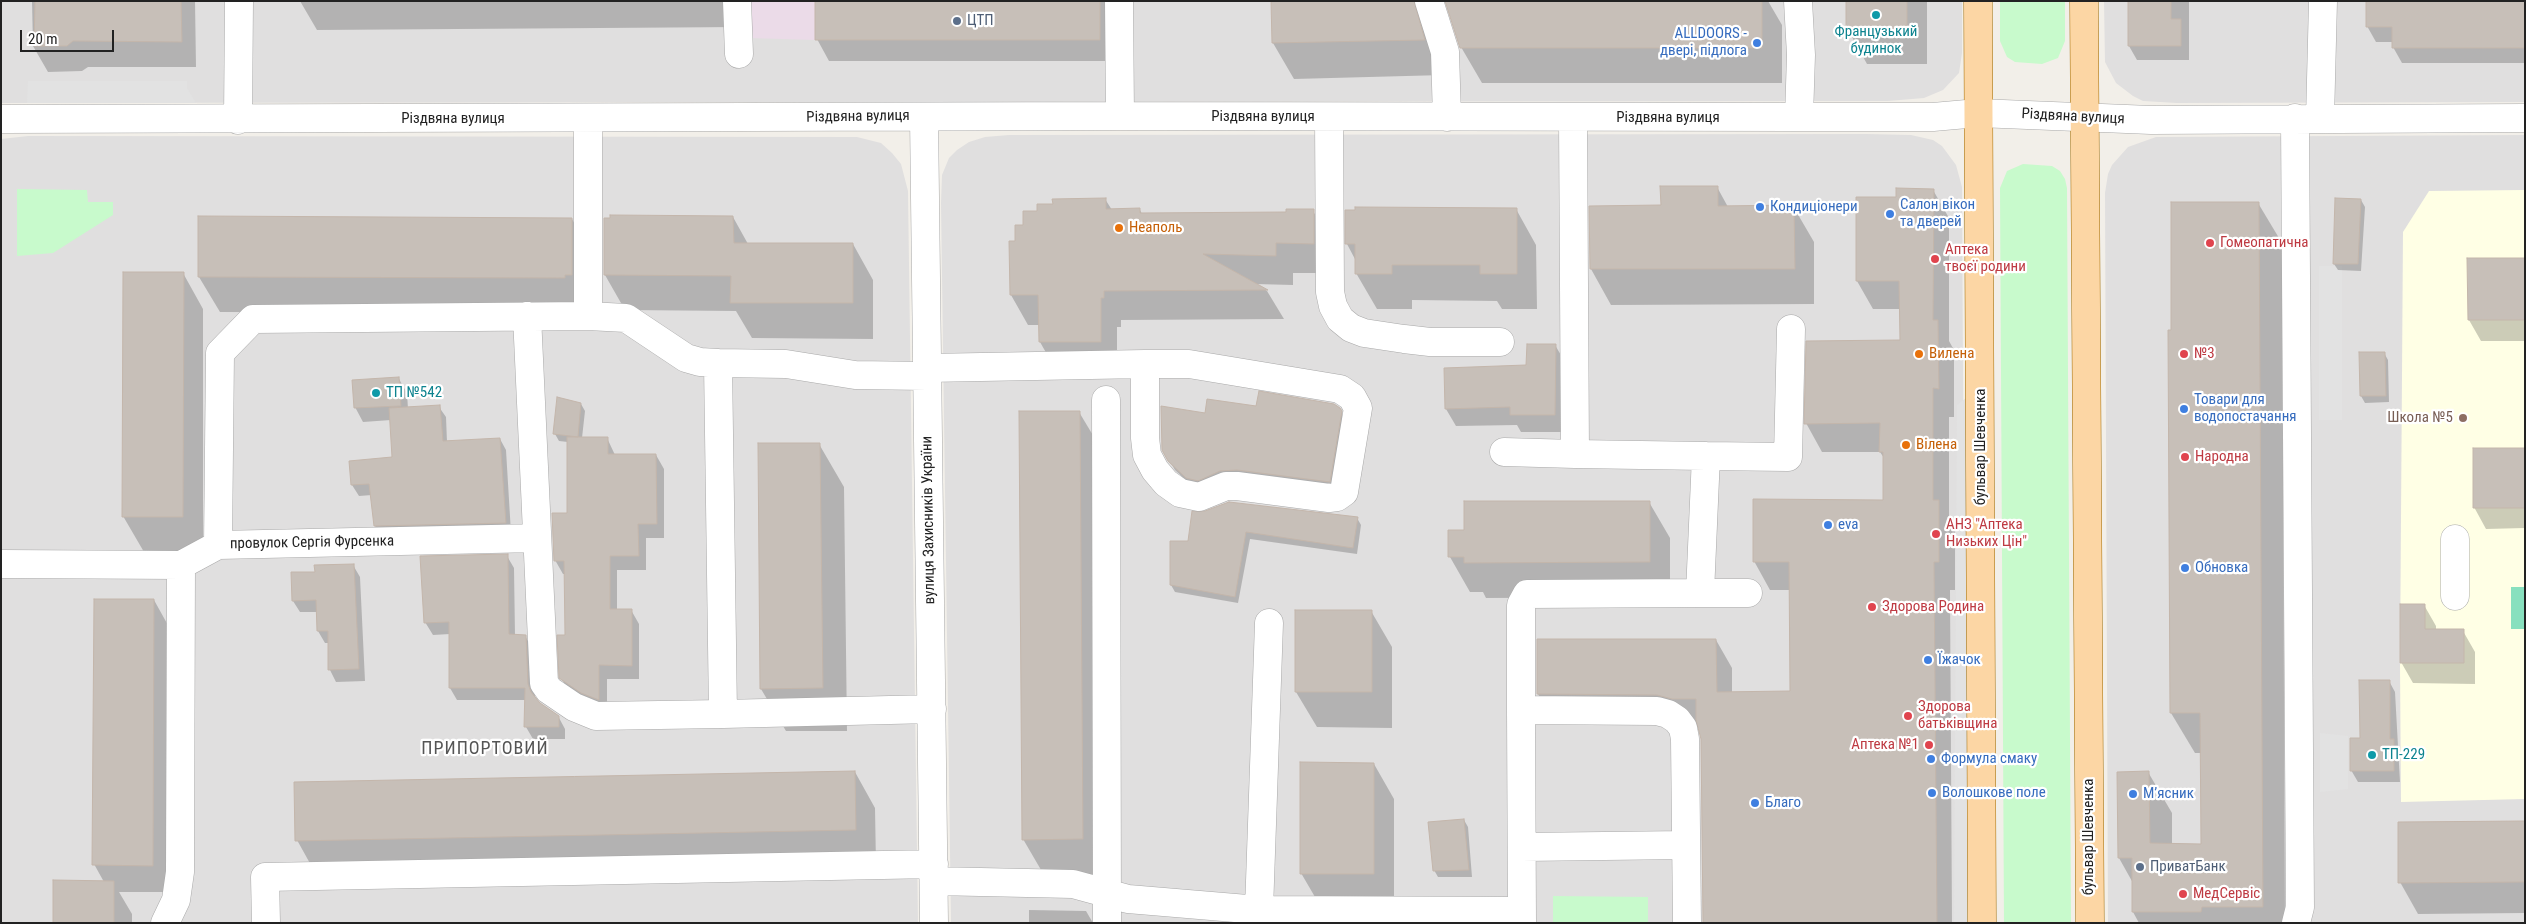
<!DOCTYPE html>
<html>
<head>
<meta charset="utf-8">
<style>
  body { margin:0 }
  #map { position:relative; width:2526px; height:924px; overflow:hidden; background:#f2efe9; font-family:"Roboto Condensed",sans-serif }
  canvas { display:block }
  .frame { position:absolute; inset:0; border:2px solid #222; pointer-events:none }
  .scale { position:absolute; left:20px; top:30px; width:94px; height:22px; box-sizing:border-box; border:2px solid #222; border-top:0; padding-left:6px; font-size:15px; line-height:18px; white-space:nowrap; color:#222; -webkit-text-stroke:4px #fff; paint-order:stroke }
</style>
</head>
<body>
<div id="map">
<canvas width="2526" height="924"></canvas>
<div class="frame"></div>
<div class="scale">20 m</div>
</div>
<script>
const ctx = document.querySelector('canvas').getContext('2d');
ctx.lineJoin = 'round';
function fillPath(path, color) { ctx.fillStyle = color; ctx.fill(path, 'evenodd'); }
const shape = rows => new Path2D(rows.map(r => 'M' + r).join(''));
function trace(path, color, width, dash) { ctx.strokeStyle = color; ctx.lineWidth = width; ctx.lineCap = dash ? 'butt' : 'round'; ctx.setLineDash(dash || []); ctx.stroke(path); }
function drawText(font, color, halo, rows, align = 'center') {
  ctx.font = font + ' "Roboto Condensed",sans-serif'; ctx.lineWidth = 4.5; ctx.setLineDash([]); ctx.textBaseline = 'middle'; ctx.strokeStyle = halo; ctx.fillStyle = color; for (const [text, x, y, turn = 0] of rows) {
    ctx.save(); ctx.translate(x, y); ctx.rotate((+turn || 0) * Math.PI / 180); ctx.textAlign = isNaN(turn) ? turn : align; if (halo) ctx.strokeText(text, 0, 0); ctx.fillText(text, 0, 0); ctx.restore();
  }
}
fillPath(shape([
  [1,1,1962,1,1962,53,1959,73,1943,90,1924,98,1888,101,1,103],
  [2104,1,2525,1,2525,102,2177,103,2143,101,2133,96,2116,83,2105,62],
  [1867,134,1911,135,1933,140,1942,146,1956,165,1962,187,1966,923,951,923,941,203,942,175,949,158,957,150,969,142,985,137,1009,135],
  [2525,135,2525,923,2108,923,2105,193,2108,174,2112,165,2128,147,2156,137],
  [28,136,857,137,881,143,892,153,901,164,908,191,918,923,1,923,1,139]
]), '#e0dfdf');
fillPath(shape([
  [749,1,1100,1,815,40,749,38]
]), '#ebdbe8');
fillPath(shape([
  [2525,190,2525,799,2401,802,2400,663,2403,232,2429,191]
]), '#ffffe5');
fillPath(shape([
  [2000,1,2065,1,2065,41,2058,58,2042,64,2015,62,2007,57,2000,41],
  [2023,164,2052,166,2060,171,2065,179,2067,188,2071,923,2004,923,2000,188,2007,171],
  [17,189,87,190,88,202,113,202,113,215,53,253,17,256],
  [1553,896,1648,897,1648,923,1553,923]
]), '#c8facc');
fillPath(shape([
  [2511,587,2525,587,2525,629,2511,629]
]), '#88e0be');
fillPath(shape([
  [28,81,187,81,187,88,196,103,27,103],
  [2319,266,2342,266,2342,420,2319,420],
  [1966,398,1969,923,1954,923,1957,405],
  [2320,733,2348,736,2348,789,2320,792]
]), '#e2e2e2');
fillPath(shape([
  [32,1,195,1,196,67,88,67,82,71,48,72,33,46],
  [300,1,742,1,742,27,317,30],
  [816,1,1111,1,1111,61,829,61,817,39],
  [1272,1,1430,1,1444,75,1294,79,1273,43],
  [1445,1,1768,1,1782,25,1782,83,1482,83,1461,47],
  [1847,1,1927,1,1927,64,1867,64,1847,28],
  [2129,1,2189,1,2189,60,2137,60,2129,46],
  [2525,1,2525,63,2402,63,2393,47,2393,42,2376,42,2367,26],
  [1717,187,1728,207,1793,206,1814,242,1814,304,1611,305,1591,269,1590,207,1662,207],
  [1933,190,1949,218,1949,341,1954,350,1954,417,1949,417,1949,520,1955,529,1955,590,1950,590,1952,923,1704,923,1702,739,1699,727,1674,724,1554,723,1538,694,1538,640,1716,640,1732,668,1732,693,1791,693,1790,590,1770,590,1754,561,1884,501,1884,458,1880,452,1822,452,1806,423,1901,341,1901,309,1873,309,1857,281,1897,199],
  [1105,199,1112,210,1140,210,1142,214,1287,214,1313,211,1330,240,1331,273,1293,273,1293,285,1255,284,1267,291,1284,319,1121,320,1121,327,1117,327,1117,372,1057,372,1040,342,1040,325,1028,325,1011,295,1016,242,1024,226,1038,213,1054,205],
  [2361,200,2365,207,2361,271,2338,270,2334,264],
  [2258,203,2282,243,2285,923,2139,923,2133,912,2133,883,2119,858,2148,772,2172,813,2172,845,2202,845,2202,753,2195,753,2171,713,2172,331],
  [1516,209,1536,245,1537,309,1502,309,1497,301,1412,300,1412,309,1377,309,1356,273,1356,261,1347,244],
  [733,217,748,244,853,244,873,280,873,339,752,338,736,311,625,310,605,275],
  [572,219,592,255,585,313,220,312,199,277],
  [2525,259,2525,341,2481,341,2469,320],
  [183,273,203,309,203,553,144,552,123,516],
  [1555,345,1565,362,1564,432,1521,432,1517,425,1456,426,1446,409,1527,367],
  [2384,353,2388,360,2389,402,2365,403,2361,396],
  [399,379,407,393,408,409,439,407,446,417,447,442,500,439,506,450,511,533,381,536,375,526,372,495,359,496,352,485,350,462,393,458,391,420,363,422,355,407],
  [581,404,585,411,582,438,607,438,615,455,656,455,664,469,664,538,646,538,646,570,617,570,617,610,631,610,639,624,639,679,607,679,607,713,569,692,561,677,566,636,566,574,563,574,555,560,569,514,568,442,559,441,555,434],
  [1257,408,1339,409,1346,421,1334,490,1193,487,1175,470,1163,450],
  [1079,412,1100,447,1103,875,1044,875,1023,839],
  [819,444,844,487,847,731,786,731,761,689],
  [2525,449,2525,528,2486,529,2474,507],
  [1649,502,1670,538,1670,597,1486,598,1483,592,1470,592,1450,557,1465,531],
  [1193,513,1357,518,1361,525,1357,554,1250,539,1238,603,1175,592,1171,585,1189,542],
  [507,556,514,568,515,636,525,636,532,648,535,697,539,704,558,716,565,729,565,739,533,739,526,727,526,700,457,700,450,688,450,634,433,635,425,622],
  [353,565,360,577,365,681,336,682,330,670,329,643,325,643,318,631,317,612,300,612,293,601],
  [154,600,169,627,168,892,119,892,132,914,132,923,54,923,104,882,94,864],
  [2424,605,2436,626,2436,631,2463,631,2475,652,2475,684,2413,683,2401,662],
  [1371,611,1392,647,1392,728,1317,727,1296,692],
  [2389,681,2395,692,2400,782,2358,782,2351,770,2361,739],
  [1374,764,1394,799,1394,909,1322,909,1301,873],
  [855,772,875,808,876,865,317,876,297,840],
  [1464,820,1468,827,1472,877,1438,877,1434,870],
  [2525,822,2525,913,2418,914,2400,882],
  [1029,910,1086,911,1093,923,1029,923]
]), '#0003');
const building = shape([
  [35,1,181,1,182,42,73,41,67,46,34,46,35,1],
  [815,1,1100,1,1100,40,815,40,815,1],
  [1271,1,1414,1,1425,40,1272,43,1271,1],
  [1445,1,1762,1,1762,48,1460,48,1445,1],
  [1846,1,1907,1,1907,28,1846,29,1846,1],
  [2128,1,2171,1,2171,19,2181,19,2181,46,2128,46,2128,1],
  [2366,1,2525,1,2525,48,2392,48,2392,27,2366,27,2366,1],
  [1660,186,1718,186,1718,206,1794,205,1795,269,1590,269,1589,206,1661,205,1660,186],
  [1896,188,1934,189,1933,320,1938,320,1939,389,1933,388,1933,500,1939,500,1939,562,1934,562,1937,923,1703,923,1701,739,1696,720,1696,699,1672,699,1657,695,1537,694,1537,639,1716,639,1717,692,1790,691,1789,562,1753,562,1753,499,1883,500,1883,452,1879,452,1880,423,1804,424,1806,341,1900,340,1899,281,1856,281,1856,197,1896,197,1896,188],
  [1106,198,1106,209,1140,208,1140,213,1286,212,1286,209,1314,209,1314,244,1276,243,1276,256,1203,254,1268,290,1104,291,1104,298,1101,298,1101,342,1039,342,1038,295,1010,295,1009,241,1015,241,1015,225,1023,225,1023,211,1037,211,1037,204,1053,204,1052,199,1106,198],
  [2335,198,2361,199,2358,264,2333,264,2335,198],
  [2171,202,2259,202,2263,907,2202,907,2201,912,2132,912,2132,858,2118,858,2117,772,2149,771,2150,843,2201,844,2200,713,2170,713,2168,330,2171,330,2171,202],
  [1355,207,1517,208,1517,274,1480,274,1480,265,1392,265,1392,274,1355,274,1355,244,1345,244,1345,210,1355,210,1355,207],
  [610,215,733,216,734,243,853,243,853,303,730,303,731,276,604,275,604,218,610,218,610,215],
  [198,216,572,218,572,275,565,275,565,278,198,277,198,216],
  [2467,258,2525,258,2525,320,2468,320,2467,258],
  [123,272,184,272,183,517,122,517,123,272],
  [1527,344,1556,344,1555,415,1510,415,1510,407,1445,409,1444,368,1526,365,1527,344],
  [2359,352,2385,352,2386,396,2360,396,2359,352],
  [399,377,401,406,354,408,352,380,399,377],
  [1259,391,1334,404,1340,408,1342,411,1330,482,1237,470,1220,471,1198,481,1186,478,1168,461,1162,450,1161,406,1205,413,1207,399,1256,406,1259,391],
  [557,397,581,403,578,437,553,434,557,397],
  [440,405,443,441,500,438,506,523,374,526,369,484,351,485,349,461,392,457,389,408,440,405],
  [1019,411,1080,411,1083,839,1022,840,1019,411],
  [567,437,608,437,608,454,656,454,657,524,638,524,639,556,610,556,610,609,632,609,632,666,599,665,599,700,581,693,559,678,557,635,565,635,564,561,554,561,552,513,567,513,567,437],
  [758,443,820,443,823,688,760,689,758,443],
  [2473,448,2525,448,2525,508,2473,508,2473,448],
  [1464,501,1650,501,1650,562,1464,563,1464,557,1448,557,1448,530,1464,530,1464,501],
  [1229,502,1358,517,1353,548,1246,532,1235,597,1170,585,1170,541,1188,541,1192,511,1205,511,1229,502],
  [508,554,509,634,526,635,528,684,531,692,540,703,559,716,559,727,524,727,525,688,449,688,449,622,424,623,420,556,508,554],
  [354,564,359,669,328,670,328,631,317,631,316,600,292,601,291,572,315,572,314,565,354,564],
  [94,599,154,599,153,866,92,865,94,599],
  [2400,604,2425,604,2425,629,2464,629,2464,663,2400,663,2400,604],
  [1295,610,1372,610,1372,692,1295,692,1295,610],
  [2359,680,2390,680,2390,739,2394,739,2394,771,2350,771,2350,738,2360,738,2359,680],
  [1300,762,1374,763,1374,874,1300,874,1300,762],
  [855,771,856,830,295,841,294,782,855,771],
  [1464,819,1469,870,1433,871,1428,822,1464,819],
  [2525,821,2525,882,2398,883,2398,822,2525,821],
  [53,880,114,881,114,923,53,923,53,880]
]);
fillPath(building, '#c7bfb8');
trace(building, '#c4b6ab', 1);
const minor = shape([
  [737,1,739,54],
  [1119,1,1120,116],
  [1429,1,1445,52,1447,117],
  [1798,1,1801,55,1799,117],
  [924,117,934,923],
  [1329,117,1330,292,1333,306,1340,319,1351,328,1364,333,1404,339,1430,342,1500,342],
  [2295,118,2300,907,2296,923],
  [1,119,1120,116,1799,117,1933,117,1978,113,2151,120,2525,118],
  [588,119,588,316,626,318,686,358,700,362,718,363],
  [2320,119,2323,1],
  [238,120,239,1],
  [527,316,544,683,549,690,574,707,596,716,723,714],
  [927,368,1145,364,1189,364,1340,389,1352,397,1358,408,1344,492,1337,497,1329,498,1237,486,1226,486,1199,497,1180,493,1166,483,1155,470,1147,455,1145,438,1145,364],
  [927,376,855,375,786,364,718,363,723,714,932,709],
  [1106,400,1107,923],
  [1504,452,1575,454],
  [1706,456,1788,457,1791,329],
  [2455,539,2455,596],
  [218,545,220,353,253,319,588,316],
  [1,564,181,565,218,545,537,538],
  [1700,593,1748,593],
  [1521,710,1521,605,1527,594,1700,593,1706,456,1575,454,1573,118],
  [1522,847,1686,845],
  [934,881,1073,884,1128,899,1259,910,1522,911],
  [1259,910,1269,623],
  [165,923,176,900,180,872,181,565],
  [266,923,265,877,934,864],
  [1522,923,1521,710,1657,711,1668,714,1677,720,1683,728,1685,739,1687,923]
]);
const major = shape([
  [1978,1,1982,923],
  [2084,1,2090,923]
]);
trace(minor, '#a9a9a9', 29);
trace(major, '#a06b00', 29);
trace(minor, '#fff', 28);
trace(major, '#fcd6a4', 28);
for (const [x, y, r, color] of [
  [1876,15,5,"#0f9aa8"],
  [957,21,5,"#5c6f8a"],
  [1757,43,5,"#3f7fe0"],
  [1760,207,5,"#3f7fe0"],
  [1890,214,5,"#3f7fe0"],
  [1119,228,5,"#e8710a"],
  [2210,243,5,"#e0444e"],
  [1935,259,5,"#e0444e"],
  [1919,354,5,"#e8710a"],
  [2184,354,5,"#e0444e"],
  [376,393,5,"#0f9aa8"],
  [2184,409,5,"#3f7fe0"],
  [2463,418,5,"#8d6e63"],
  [1906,445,5,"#e8710a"],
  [2185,457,5,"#e0444e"],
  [1828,525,5,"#3f7fe0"],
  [1936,534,5,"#e0444e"],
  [2185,568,5,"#3f7fe0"],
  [1872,607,5,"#e0444e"],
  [1928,660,5,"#3f7fe0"],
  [1908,716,5,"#e0444e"],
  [1929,745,5,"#e0444e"],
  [2372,755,5,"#0f9aa8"],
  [1931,759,5,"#3f7fe0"],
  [1932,793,5,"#3f7fe0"],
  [2133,794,5,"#3f7fe0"],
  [1755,803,5,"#3f7fe0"],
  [2140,867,5,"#5c6f8a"],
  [2183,894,5,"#e0444e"]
]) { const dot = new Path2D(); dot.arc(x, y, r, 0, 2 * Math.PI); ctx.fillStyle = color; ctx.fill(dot); trace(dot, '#fff', 2); }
drawText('15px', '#4e5e75', '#fff', [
  ["ЦТП",967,21],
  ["ПриватБанк",2150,867]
], 'left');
drawText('15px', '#0d838f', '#fff', [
  ["Французький",1876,32,"center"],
  ["будинок",1876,49,"center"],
  ["ТП №542",386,393],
  ["ТП-229",2382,755]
], 'left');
drawText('15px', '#366cbe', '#fff', [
  ["ALLDOORS -",1747,34,"right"],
  ["двері, підлога",1747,51,"right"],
  ["Салон вікон",1900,205],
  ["та дверей",1900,222],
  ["Кондиціонери",1770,207],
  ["Товари для",2194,400],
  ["водопостачання",2194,417],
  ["eva",1838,525],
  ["Обновка",2195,568],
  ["Їжачок",1938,660],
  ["Формула смаку",1941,759],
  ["Волошкове поле",1942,793],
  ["Мʼясник",2143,794],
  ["Благо",1765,803]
], 'left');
drawText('15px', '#222', '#fff', [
  ["Різдвяна вулиця",858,117,-1],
  ["Різдвяна вулиця",1263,117],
  ["Різдвяна вулиця",2073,117,3],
  ["Різдвяна вулиця",1668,118],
  ["Різдвяна вулиця",453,119],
  ["бульвар Шевченка",1981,447,-90],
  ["вулиця Захисників України",929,520,-91],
  ["провулок Сергія Фурсенка",312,543,-1],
  ["бульвар Шевченка",2089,837,-90]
]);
drawText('15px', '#c56008', '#fff', [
  ["Неаполь",1129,228],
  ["Вилена",1929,354],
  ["Вілена",1916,445]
], 'left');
drawText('15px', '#be3a42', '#fff', [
  ["Гомеопатична",2220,243],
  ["Аптека",1945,250],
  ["твоєї родини",1945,267],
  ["№3",2194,354],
  ["Народна",2195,457],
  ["АНЗ \"Аптека",1946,525],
  ["Низьких Цiн\"",1946,542],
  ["Здорова Родина",1882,607],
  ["Здорова",1918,707],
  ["батьківщина",1918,724],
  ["Аптека №1",1919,745,"right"],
  ["МедСервіс",2193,894]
], 'left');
drawText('15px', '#785e54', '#fff', [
  ["Школа №5",2453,418]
], 'right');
ctx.letterSpacing = '1px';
drawText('18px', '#555', '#fff', [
  ["ПРИПОРТОВИЙ",485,749]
]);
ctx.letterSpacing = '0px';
</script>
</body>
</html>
